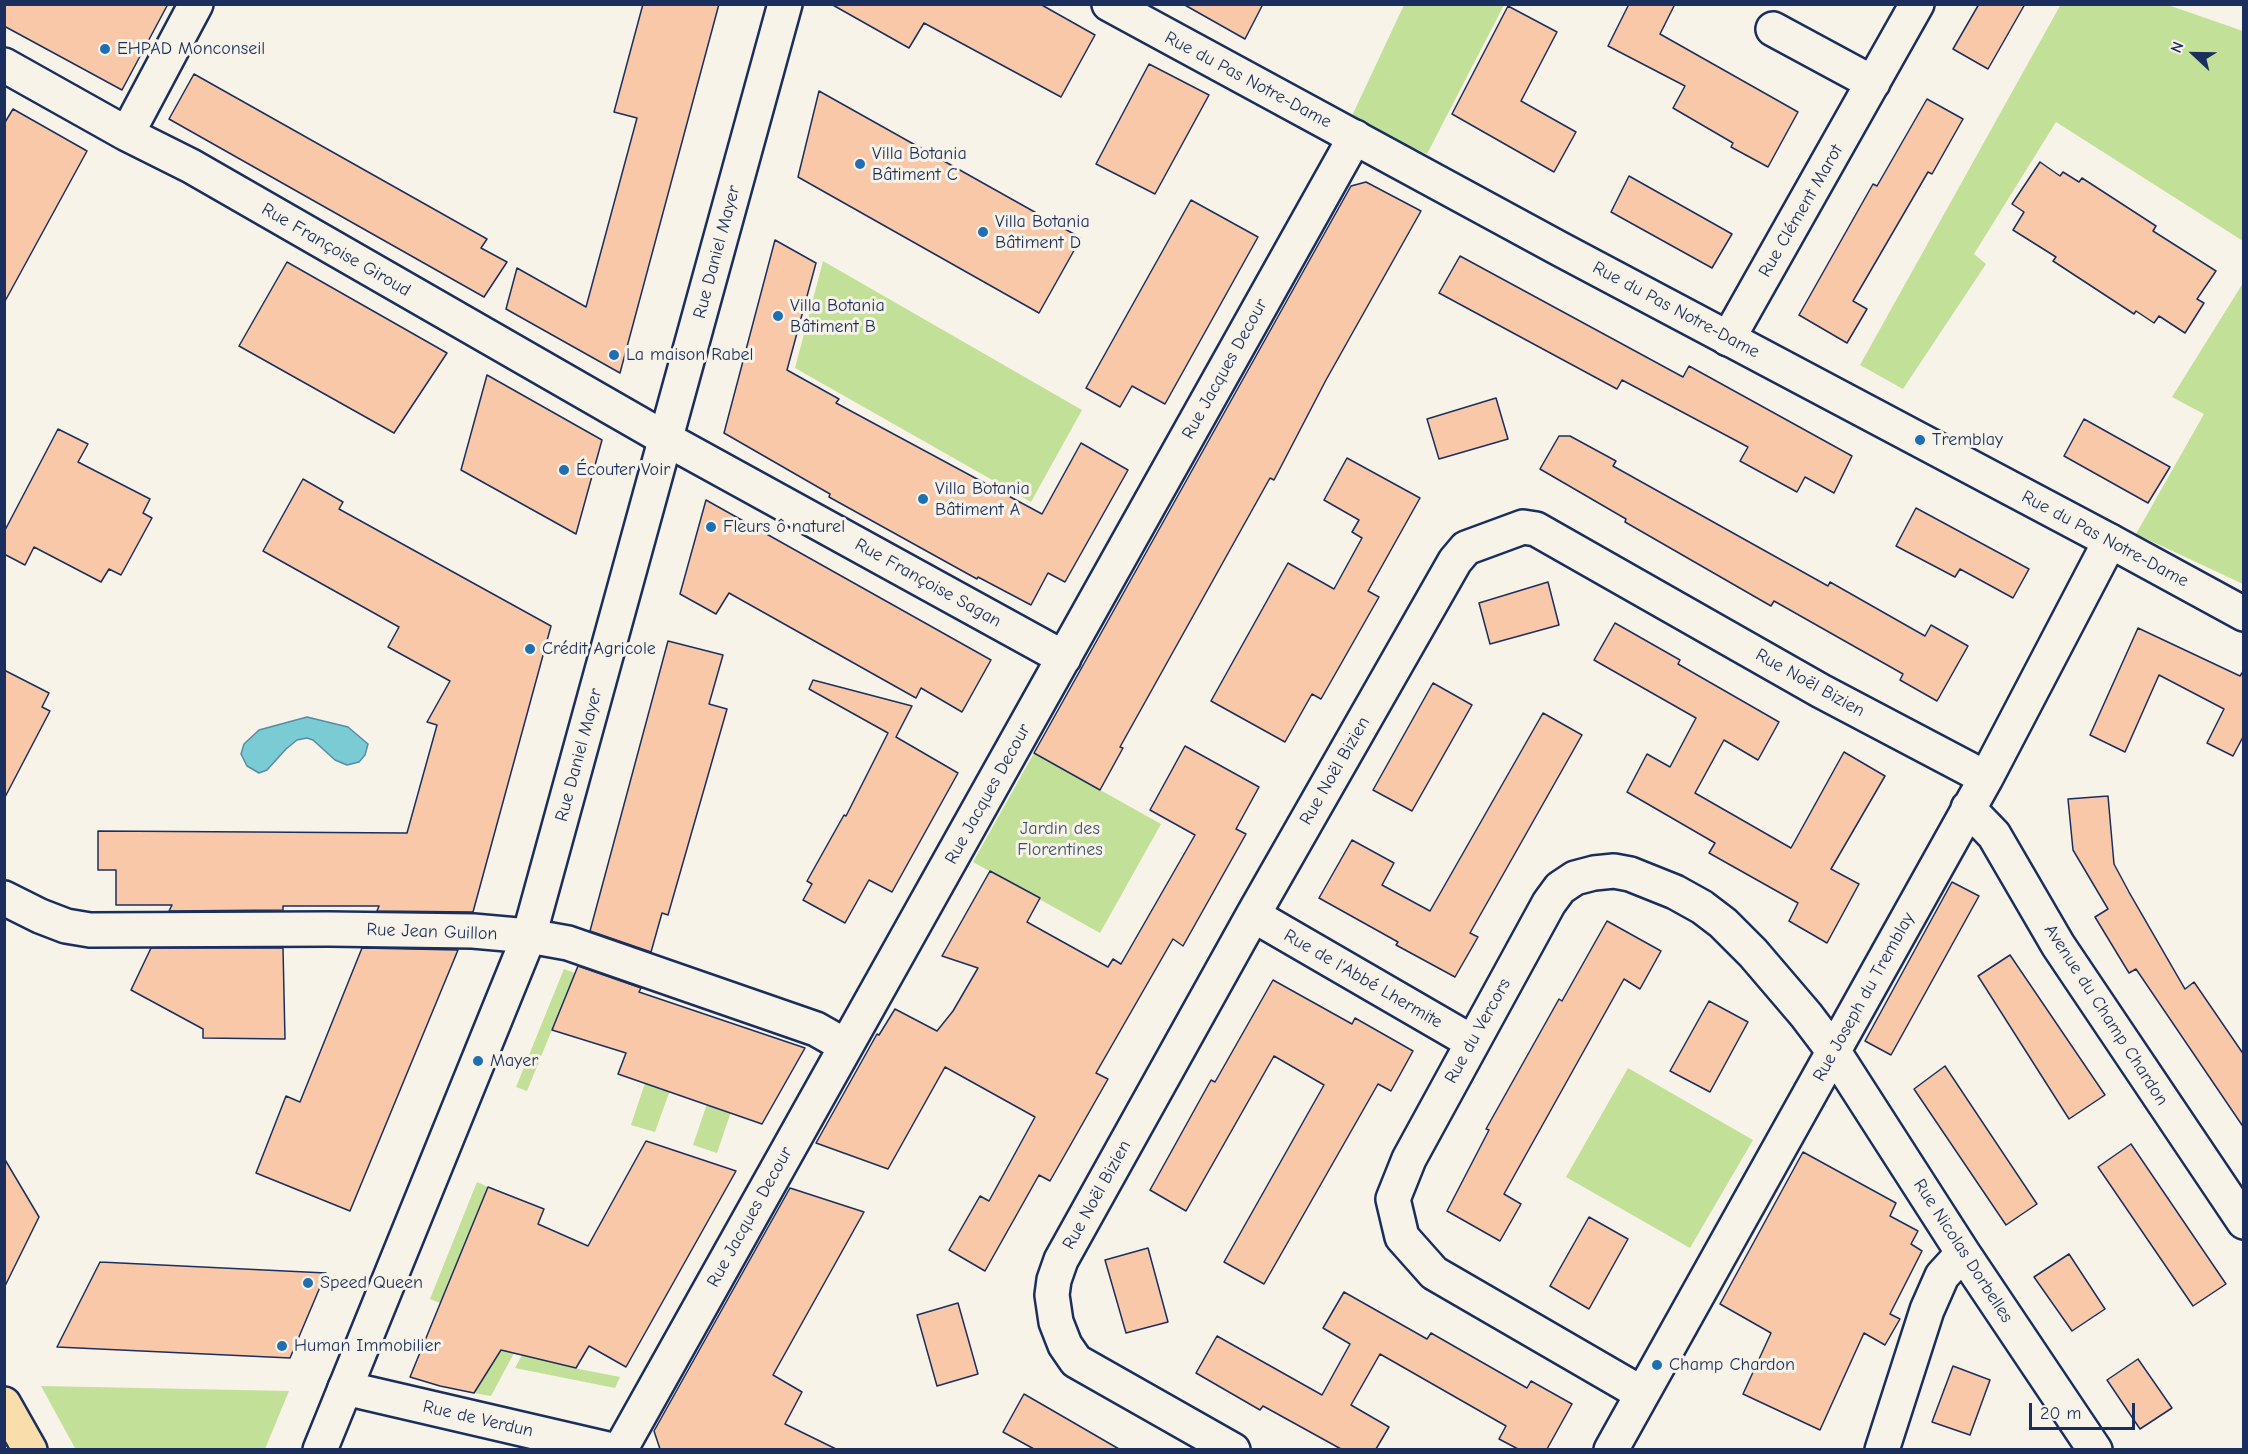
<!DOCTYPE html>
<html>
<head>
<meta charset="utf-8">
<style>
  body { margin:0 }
  #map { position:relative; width:2248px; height:1454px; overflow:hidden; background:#f7f3e8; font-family:"Comic Neue",sans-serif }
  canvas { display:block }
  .frame { position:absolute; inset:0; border:6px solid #1b2f5e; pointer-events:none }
  .north { position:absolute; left:2164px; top:24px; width:60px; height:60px; -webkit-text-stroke:4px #f7f3e8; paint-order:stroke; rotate:292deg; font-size:16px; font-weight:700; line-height:24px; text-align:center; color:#1b2f5e }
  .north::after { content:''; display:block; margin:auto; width:21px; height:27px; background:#1b2f5e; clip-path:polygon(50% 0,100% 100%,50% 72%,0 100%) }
  .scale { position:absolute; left:2029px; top:1403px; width:106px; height:27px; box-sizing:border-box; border:3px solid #1b2f5e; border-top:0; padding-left:8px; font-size:18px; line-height:21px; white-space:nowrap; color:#1b2f5e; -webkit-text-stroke:4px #f7f3e8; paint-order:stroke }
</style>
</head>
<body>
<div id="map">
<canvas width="2248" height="1454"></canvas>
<div class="frame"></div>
<div class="north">N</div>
<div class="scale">20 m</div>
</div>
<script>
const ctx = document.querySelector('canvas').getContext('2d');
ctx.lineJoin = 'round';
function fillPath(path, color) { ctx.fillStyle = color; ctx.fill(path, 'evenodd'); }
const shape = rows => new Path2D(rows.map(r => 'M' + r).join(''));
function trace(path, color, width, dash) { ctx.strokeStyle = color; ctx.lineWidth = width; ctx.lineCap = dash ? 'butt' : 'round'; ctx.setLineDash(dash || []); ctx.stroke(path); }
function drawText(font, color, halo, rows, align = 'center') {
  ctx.font = font + ' "Comic Neue",sans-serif'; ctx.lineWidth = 6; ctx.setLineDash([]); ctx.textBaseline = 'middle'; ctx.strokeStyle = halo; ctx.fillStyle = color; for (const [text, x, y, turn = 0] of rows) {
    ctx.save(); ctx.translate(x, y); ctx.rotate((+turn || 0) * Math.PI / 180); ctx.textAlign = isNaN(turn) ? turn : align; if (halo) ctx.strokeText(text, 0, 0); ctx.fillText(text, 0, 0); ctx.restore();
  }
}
fillPath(shape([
  [2061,4,2168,5,2243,31,2243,241,2056,122,1974,254,1986,264,1903,389,1860,365],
  [1404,5,1504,5,1427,154,1350,120],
  [823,261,1082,410,1031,502,795,368],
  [2243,283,2244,584,2243,584,2136,534,2204,414,2172,397],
  [1034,753,1161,824,1100,933,973,862],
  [564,969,575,973,527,1091,516,1087],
  [1628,1068,1753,1140,1690,1248,1566,1177],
  [649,1071,674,1079,655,1132,631,1125],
  [711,1092,735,1100,717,1153,693,1145],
  [477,1182,488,1187,440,1303,430,1299],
  [511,1320,528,1327,491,1396,474,1393,494,1360],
  [522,1355,574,1368,620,1377,615,1388,515,1368],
  [41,1386,289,1391,265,1449,76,1450]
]), '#c2e098');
const water = shape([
  [307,717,348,727,368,744,365,755,359,762,347,765,335,760,313,740,307,738,297,740,286,749,267,770,259,773,247,766,241,754,244,744,259,730,307,717]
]);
fillPath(water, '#7bcbd5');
trace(water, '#558da5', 1.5);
const building = shape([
  [4,4,168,4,122,90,4,26,4,4],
  [643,4,719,4,620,373,506,309,517,268,586,307,637,118,614,112,643,4],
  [831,4,1040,4,1095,35,1061,97,924,23,909,48,831,4],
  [1183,4,1263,4,1245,39,1183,4],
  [1629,4,1675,4,1660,34,1798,112,1768,167,1731,147,1733,143,1673,108,1685,86,1608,46,1629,4],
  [1979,4,2025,4,1988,69,1953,49,1979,4],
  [1508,6,1557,32,1521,101,1576,132,1554,172,1452,114,1508,6],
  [1149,64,1209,95,1155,194,1096,164,1149,64],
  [194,74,487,239,481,248,507,262,484,297,169,119,194,74],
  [819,91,1081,238,1039,313,798,177,819,91],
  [1927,99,1963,119,1932,174,1928,172,1853,301,1867,309,1847,343,1799,315,1873,184,1877,186,1927,99],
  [13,109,87,151,4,303,4,124,13,109],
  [2040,162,2060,176,2063,172,2079,182,2082,178,2156,226,2153,231,2216,271,2197,299,2204,303,2185,333,2159,316,2154,323,2136,311,2134,314,2053,261,2056,257,2013,230,2024,212,2012,204,2040,162],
  [1629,176,1732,234,1712,268,1611,212,1629,176],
  [1366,182,1421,211,1326,380,1274,480,1270,478,1120,747,1123,748,1100,790,1034,753,1351,186,1366,182],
  [1191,200,1258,237,1165,404,1132,386,1120,407,1086,388,1191,200],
  [775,240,816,263,787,370,839,399,836,403,1042,514,1081,443,1128,470,1065,582,1048,573,1031,605,978,577,977,579,829,497,830,494,724,433,775,240],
  [1460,256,1683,377,1689,366,1852,456,1834,493,1805,477,1797,492,1740,461,1748,447,1622,380,1617,389,1439,293,1460,256],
  [287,262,447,353,394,433,239,346,287,262],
  [487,375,602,440,576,534,461,470,487,375],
  [1496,398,1508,439,1439,459,1427,419,1496,398],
  [2084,419,2170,467,2148,503,2064,456,2084,419],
  [58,429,88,444,78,462,150,499,143,513,152,518,121,575,109,569,101,582,34,547,25,565,4,554,4,532,58,429],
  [1559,436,1570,436,1616,461,1613,466,1828,586,1830,582,1925,636,1931,625,1968,646,1937,701,1900,680,1903,674,1774,601,1771,606,1625,522,1626,519,1540,469,1559,436],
  [1347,458,1420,498,1368,591,1379,597,1321,699,1312,694,1285,742,1211,701,1288,563,1334,589,1362,538,1352,532,1359,520,1324,500,1347,458],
  [303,479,343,502,339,509,551,626,473,912,377,911,379,906,283,906,283,910,169,911,172,905,116,905,116,870,98,870,98,831,407,833,437,725,427,722,450,681,388,647,399,627,263,551,303,479],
  [706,500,991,660,962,712,921,688,916,698,729,593,716,614,680,594,706,500],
  [1916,508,2029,569,2013,598,1960,569,1955,577,1896,546,1916,508],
  [1548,582,1559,625,1490,644,1479,603,1548,582],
  [1615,623,1680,660,1678,664,1779,722,1758,760,1724,740,1695,793,1791,848,1844,752,1885,776,1831,869,1859,884,1827,943,1789,921,1798,903,1709,853,1715,843,1627,792,1647,754,1670,767,1696,718,1594,660,1615,623],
  [2138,628,2240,676,2244,670,2244,735,2233,756,2207,743,2224,709,2159,675,2125,752,2090,735,2138,628],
  [668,641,723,655,709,704,727,709,668,915,662,913,651,952,590,931,668,641],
  [4,670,49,693,42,707,50,711,4,799,4,670],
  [813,680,912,706,896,737,958,773,892,892,869,880,845,923,803,900,812,884,807,881,844,815,846,816,888,733,809,689,813,680],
  [1433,683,1472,705,1412,811,1373,790,1433,683],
  [1543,713,1582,735,1470,933,1478,937,1455,977,1396,945,1398,942,1319,898,1352,840,1394,863,1382,885,1430,911,1543,713],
  [1185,746,1259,787,1236,829,1246,834,1183,946,1173,939,1096,1073,1108,1079,1050,1181,1039,1175,985,1271,949,1250,980,1196,989,1201,1035,1117,945,1067,888,1169,816,1143,877,1034,879,1035,895,1009,937,1031,953,1011,978,968,942,956,990,871,1040,898,1027,922,1108,967,1113,959,1121,964,1195,835,1150,810,1185,746],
  [2108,796,2114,864,2129,892,2185,989,2194,982,2244,1055,2244,1128,2136,969,2129,973,2095,917,2108,909,2073,850,2068,799,2108,796],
  [1952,882,1979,896,1891,1055,1865,1041,1952,882],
  [1607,921,1661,951,1640,989,1624,979,1504,1194,1521,1204,1500,1241,1447,1211,1489,1130,1486,1129,1559,999,1562,1001,1607,921],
  [151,948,283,948,285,1039,203,1038,203,1029,131,990,151,948],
  [362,948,458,950,350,1211,256,1173,286,1096,300,1102,362,948],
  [2010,955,2105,1095,2069,1119,1978,976,2010,955],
  [578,966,641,988,639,992,805,1048,762,1124,618,1074,626,1053,552,1030,578,966],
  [1273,980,1352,1024,1355,1018,1413,1051,1391,1091,1378,1084,1264,1284,1224,1262,1324,1085,1274,1056,1186,1211,1150,1190,1211,1080,1215,1082,1273,980],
  [1709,1001,1748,1022,1710,1092,1670,1071,1709,1001],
  [1945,1066,2037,1204,2006,1225,1914,1089,1945,1066],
  [646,1141,736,1171,626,1367,589,1346,576,1368,501,1350,474,1393,440,1386,410,1377,488,1187,544,1209,538,1224,588,1246,646,1141],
  [2131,1144,2226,1284,2193,1306,2098,1167,2131,1144],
  [1803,1152,1896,1203,1890,1216,1918,1231,1911,1244,1922,1251,1890,1314,1900,1319,1885,1345,1864,1333,1820,1430,1743,1394,1771,1333,1720,1304,1803,1152],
  [4,1158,39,1217,4,1288,4,1158],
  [790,1188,864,1212,773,1375,802,1392,785,1424,836,1449,660,1449,654,1431,790,1188],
  [1589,1217,1628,1239,1589,1309,1550,1286,1589,1217],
  [1148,1248,1168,1322,1126,1333,1105,1260,1148,1248],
  [2069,1254,2105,1309,2072,1331,2034,1277,2069,1254],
  [100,1262,326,1273,290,1358,57,1347,100,1262],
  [1344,1292,1427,1339,1431,1333,1527,1388,1531,1381,1572,1404,1547,1449,1518,1449,1499,1439,1506,1426,1380,1354,1351,1405,1389,1427,1376,1449,1341,1449,1263,1406,1260,1410,1196,1373,1217,1336,1322,1395,1350,1344,1323,1328,1344,1292],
  [958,1303,978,1374,937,1386,917,1315,958,1303],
  [2138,1359,2172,1408,2140,1429,2107,1380,2138,1359],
  [1953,1366,1990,1380,1970,1435,1932,1422,1953,1366],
  [1024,1394,1050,1409,1119,1449,1034,1449,1003,1432,1024,1394]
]);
fillPath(building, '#f8c8a8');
trace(building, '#1b2f5e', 1.5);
const minor = shape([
  [1773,29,1873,83],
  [4,65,127,134,191,166,666,439,1064,658],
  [127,134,196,4],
  [1728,339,1917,4],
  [1968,808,1994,835,2058,945,2244,1222],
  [4,898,40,916,66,926,90,930,329,929,473,931,529,936,568,943,816,1029,846,1046],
  [1253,915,1472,1042],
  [345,1388,612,1450],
  [1641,1393,1434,1273,1402,1237,1393,1199,1409,1159,1549,903,1560,888,1575,878,1594,873,1614,871,1630,874,1675,892,1702,907,1723,923,1753,953,1806,1015,1834,1052,1963,1253,2095,1450],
  [620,1450,1355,137],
  [1233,1450,1076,1361,1065,1345,1056,1322,1052,1295,1054,1280,1061,1260,1253,915,1455,561,1466,548,1523,527,1536,529,1821,691,1986,778],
  [1611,1450,1986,778,2110,541],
  [1882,1450,1927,1310,1942,1276,1963,1253]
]);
const tertiary = shape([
  [1109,4,1560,249,2110,541,2244,614]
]);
const secondary = shape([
  [320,1450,529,936,785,4]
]);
const primary = shape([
  [4,1404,30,1450]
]);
trace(minor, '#1b2f5e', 38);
trace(tertiary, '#1b2f5e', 38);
trace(secondary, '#1b2f5e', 38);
trace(primary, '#1b2f5e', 38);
trace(minor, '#f7f3e8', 33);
trace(tertiary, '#f7f3e8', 33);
trace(secondary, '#f7f3e8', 33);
trace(primary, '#f9deab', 33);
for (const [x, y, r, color] of [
  [105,49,6,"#1f6fb2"],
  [860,164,6,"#1f6fb2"],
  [983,232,6,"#1f6fb2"],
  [778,316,6,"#1f6fb2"],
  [614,355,6,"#1f6fb2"],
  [1920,440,6,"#1f6fb2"],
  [564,470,6,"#1f6fb2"],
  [923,499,6,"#1f6fb2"],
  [711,527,6,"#1f6fb2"],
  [530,649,6,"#1f6fb2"],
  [478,1061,6,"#1f6fb2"],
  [308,1283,6,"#1f6fb2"],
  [282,1346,6,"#1f6fb2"],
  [1657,1365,6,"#1f6fb2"]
]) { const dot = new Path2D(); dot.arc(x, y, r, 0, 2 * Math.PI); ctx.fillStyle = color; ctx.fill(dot); trace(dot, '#f7f3e8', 2); }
drawText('18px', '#1b2f5e', '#f7f3e8', [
  ["EHPAD Monconseil",117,49],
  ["Villa Botania",872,154],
  ["Bâtiment C",872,175],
  ["Villa Botania",995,222],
  ["Bâtiment D",995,243],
  ["Villa Botania",790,306],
  ["Bâtiment B",790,327],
  ["La maison Rabel",626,355],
  ["Tremblay",1932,440],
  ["Écouter Voir",576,470],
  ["Villa Botania",935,489],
  ["Bâtiment A",935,510],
  ["Fleurs ô naturel",723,527],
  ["Crédit Agricole",542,649],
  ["Mayer",490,1061],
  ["Speed Queen",320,1283],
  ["Human Immobilier",294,1346],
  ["Champ Chardon",1669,1365]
], 'left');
drawText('18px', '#1b2f5e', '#f7f3e8', [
  ["Rue du Pas Notre-Dame",1248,80,28],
  ["Rue Clément Marot",1801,211,-60],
  ["Rue Françoise Giroud",336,250,30],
  ["Rue Daniel Mayer",717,252,-75],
  ["Rue du Pas Notre-Dame",1676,310,28],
  ["Rue Jacques Decour",1225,369,-61],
  ["Rue du Pas Notre-Dame",2105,539,28],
  ["Rue Françoise Sagan",928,583,29],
  ["Rue Noël Bizien",1810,683,29],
  ["Rue Daniel Mayer",579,755,-75],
  ["Rue Noël Bizien",1335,771,-60],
  ["Rue Jacques Decour",988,794,-61],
  ["Rue Jean Guillon",432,932,2],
  ["Rue de l'Abbé Lhermite",1363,979,30],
  ["Rue Joseph du Tremblay",1864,997,-61],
  ["Avenue du Champ Chardon",2106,1015,57],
  ["Rue du Vercors",1478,1031,-61],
  ["Rue Noël Bizien",1097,1195,-61],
  ["Rue Jacques Decour",750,1217,-61],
  ["Rue Nicolas Dorbelles",1963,1251,57],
  ["Rue de Verdun",478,1419,13]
]);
drawText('18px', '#3c526a', '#f7f3e8', [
  ["Jardin des",1060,829],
  ["Florentines",1060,850]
]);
</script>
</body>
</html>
